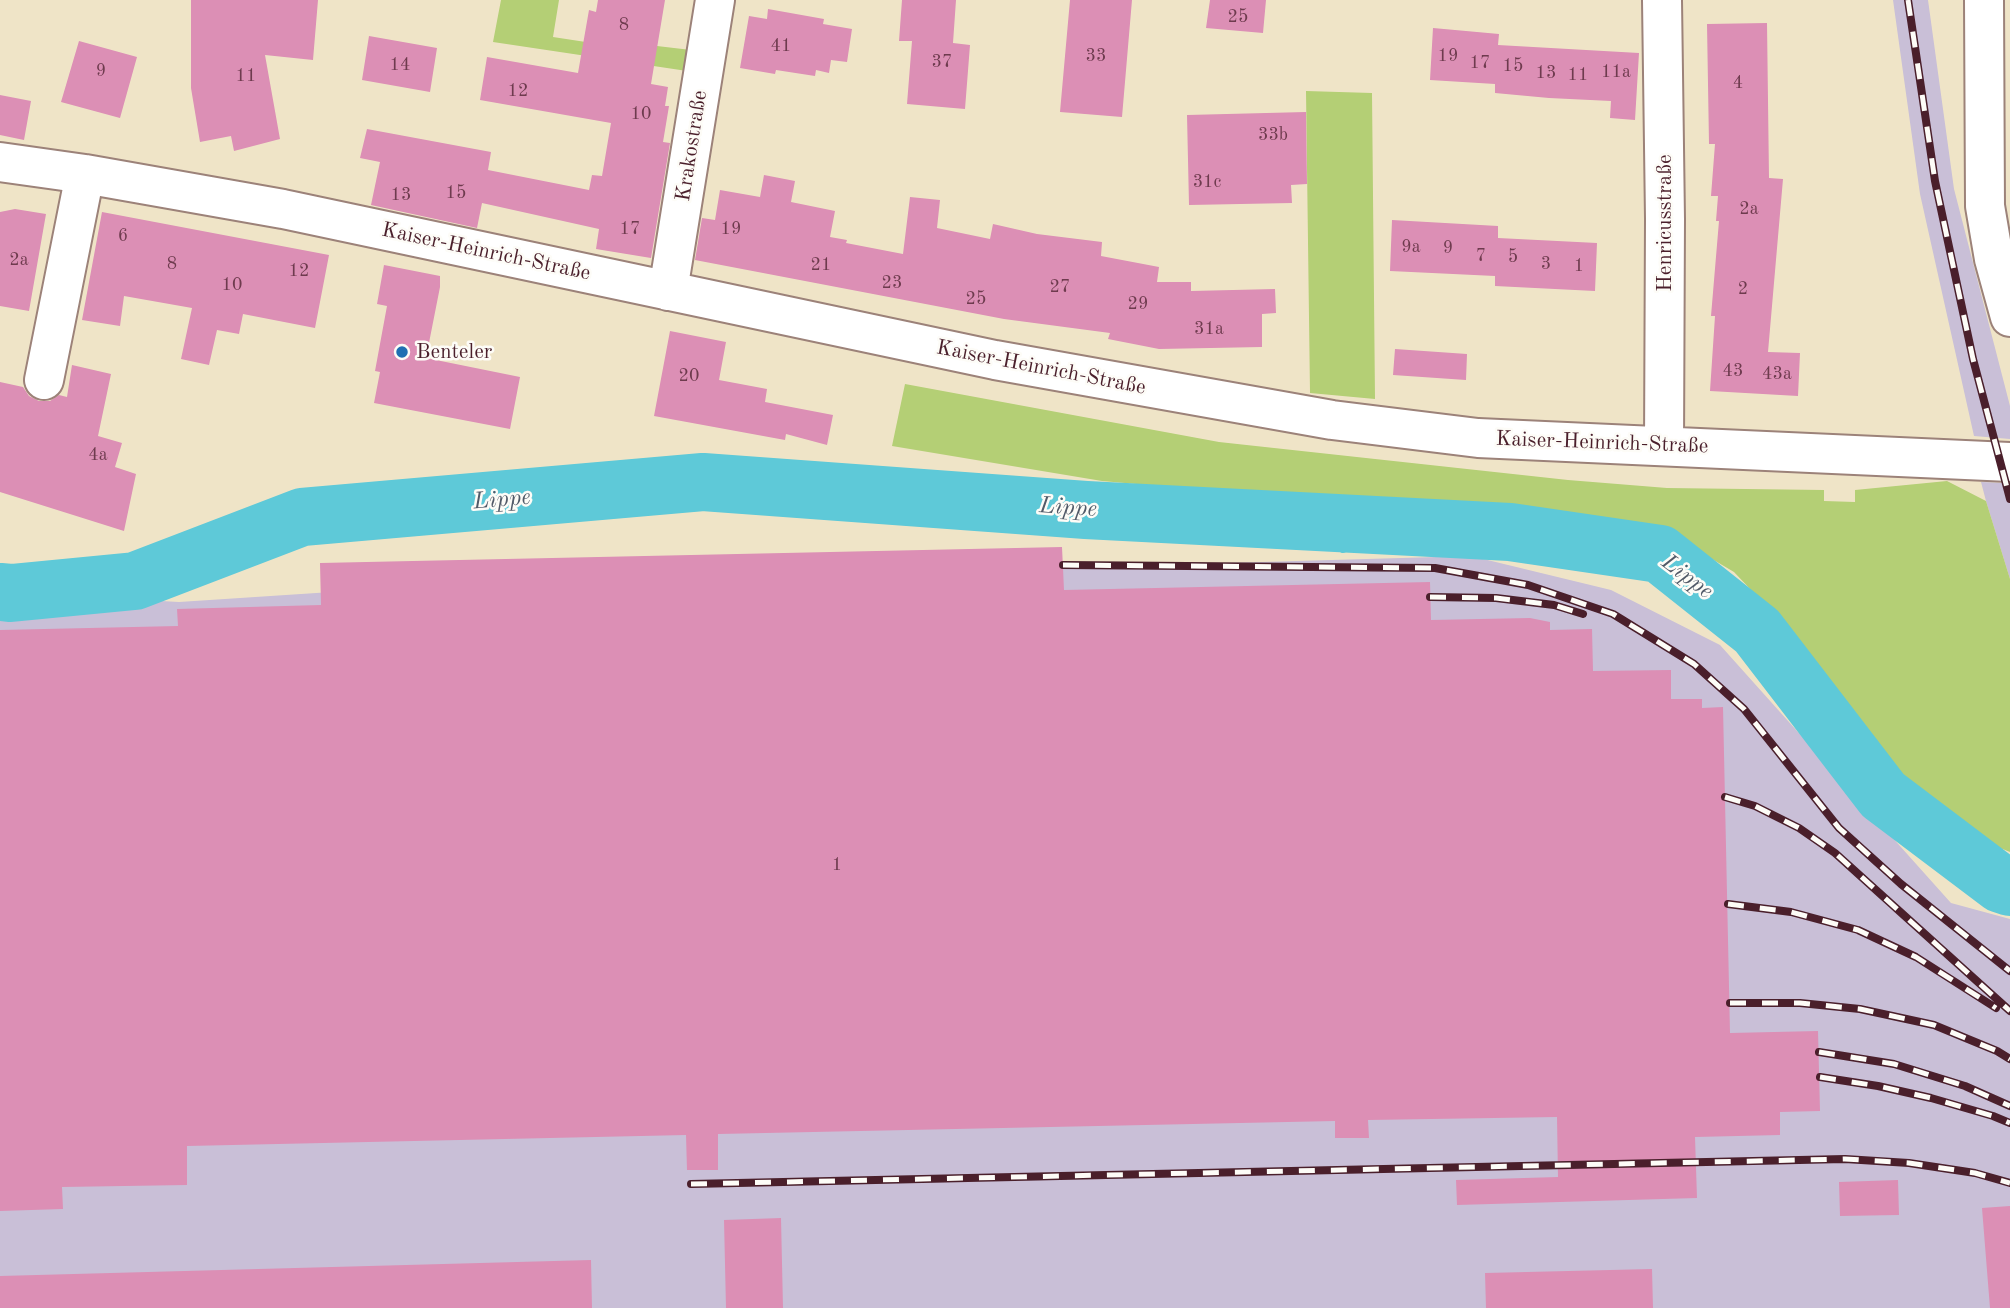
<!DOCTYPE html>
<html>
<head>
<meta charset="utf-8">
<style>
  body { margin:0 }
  canvas { display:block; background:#efe4c7 }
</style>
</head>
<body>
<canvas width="2010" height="1308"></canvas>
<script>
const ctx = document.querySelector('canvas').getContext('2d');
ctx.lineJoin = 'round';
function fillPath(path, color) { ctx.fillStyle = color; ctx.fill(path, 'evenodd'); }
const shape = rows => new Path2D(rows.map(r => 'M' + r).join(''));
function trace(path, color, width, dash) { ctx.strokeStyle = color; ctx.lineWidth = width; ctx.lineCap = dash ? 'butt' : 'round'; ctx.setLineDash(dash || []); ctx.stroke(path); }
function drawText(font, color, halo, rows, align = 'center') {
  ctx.font = font + ' "Old Standard TT",serif'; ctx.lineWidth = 5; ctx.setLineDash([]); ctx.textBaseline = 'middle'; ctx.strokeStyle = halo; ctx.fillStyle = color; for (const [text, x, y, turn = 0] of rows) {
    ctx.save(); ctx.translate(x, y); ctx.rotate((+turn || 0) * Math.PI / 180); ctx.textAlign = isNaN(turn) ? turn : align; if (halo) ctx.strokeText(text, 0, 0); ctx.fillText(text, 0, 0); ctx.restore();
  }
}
fillPath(shape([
  [1893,0,1928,0,1954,189,2010,406,2010,439,1974,436,1920,194],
  [1981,482,2010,483,2010,579,1986,501],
  [1471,556,1611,590,1720,645,1951,903,2010,919,2010,1308,0,1308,0,592,179,602,423,586]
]), '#c9bfd7');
fillPath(shape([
  [501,0,559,0,553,37,625,48,657,46,691,50,687,71,493,42],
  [1306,91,1372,93,1375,399,1310,393],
  [905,384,1219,442,1568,480,1667,488,1824,490,1824,501,1855,502,1855,490,1947,481,1986,501,2010,579,2010,852,2000,848,1919,804,1869,747,1829,693,1792,633,1734,572,1685,543,1606,518,1513,509,1319,500,1102,481,892,446]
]), '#b4cf75');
trace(shape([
  [1332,524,1343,548]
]), '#5ec9d8', 10);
trace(shape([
  [0,592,11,593,135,581,302,517,703,482,1086,510,1510,532,1660,554,1757,631,1883,795,2001,884,2010,887]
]), '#5ec9d8', 58);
fillPath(shape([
  [191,0,318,0,313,60,265,55,280,139,234,151,231,136,200,142,191,88],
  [598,0,665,0,651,84,668,87,665,106,669,106,663,142,670,143,651,258,596,249,599,229,482,203,477,228,371,205,380,162,360,158,367,129,491,152,488,170,589,190,592,175,602,176,611,123,480,100,487,57,578,73,589,10,596,12],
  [902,0,956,0,953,43,970,45,965,109,907,104,912,41,899,41],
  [1070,0,1132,0,1122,117,1060,112],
  [1210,0,1266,0,1263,33,1206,28],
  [768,9,824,19,823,24,852,29,847,62,831,60,829,73,816,70,815,76,776,70,775,74,740,68,749,16,767,19],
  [1767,23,1769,178,1783,179,1768,352,1800,353,1798,396,1710,391,1715,316,1711,316,1719,221,1716,221,1718,196,1711,196,1715,144,1709,144,1707,24],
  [1433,28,1499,34,1498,45,1639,53,1635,120,1610,118,1611,101,1549,98,1495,93,1495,84,1430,80],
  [369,36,437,48,430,92,362,80],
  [79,41,137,57,120,118,61,102],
  [0,95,31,101,24,140,0,135],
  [1306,112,1307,184,1291,185,1292,203,1189,205,1187,115],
  [764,175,795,181,791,202,835,211,830,237,847,240,846,243,903,254,910,197,940,200,937,228,990,239,993,224,1037,234,1102,242,1101,256,1159,267,1157,282,1191,282,1191,291,1275,289,1276,313,1262,314,1262,347,1159,349,1108,339,1110,333,1004,319,695,260,702,218,715,220,720,190,760,197],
  [15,209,46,214,29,311,0,306,0,212],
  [102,212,329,255,315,328,243,314,239,334,217,330,209,365,181,359,192,308,124,296,120,326,82,320],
  [1392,220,1498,226,1498,238,1597,243,1595,291,1495,286,1495,276,1390,271],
  [384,265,440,276,440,287,426,358,520,377,510,429,374,403,380,372,375,371,387,306,377,304],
  [670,331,726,342,719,380,767,389,765,402,833,415,827,445,786,434,785,440,654,416],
  [1395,349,1467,354,1466,380,1393,375],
  [72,365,111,374,98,436,122,443,115,467,136,474,124,531,0,492,0,382,23,387,29,396,39,401,50,401,59,395,67,397],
  [1062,547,1064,590,1430,582,1431,620,1530,618,1550,622,1550,630,1592,629,1593,671,1671,670,1671,699,1702,699,1702,708,1723,707,1730,1033,1818,1031,1820,1111,1780,1112,1780,1135,1695,1137,1697,1198,1457,1205,1456,1180,1558,1177,1557,1117,1368,1120,1369,1138,1335,1138,1335,1121,718,1134,718,1170,687,1170,686,1135,187,1146,187,1185,62,1187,63,1209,0,1211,0,630,178,626,177,609,321,605,320,563],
  [1898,1180,1899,1215,1840,1216,1839,1182],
  [2010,1206,2010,1308,1990,1308,1982,1208],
  [781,1218,783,1308,726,1308,724,1220],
  [591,1260,592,1308,0,1308,0,1276],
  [1652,1269,1653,1308,1486,1308,1485,1273]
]), '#dc8fb5');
const minor = shape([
  [1662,0,1665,219,1664,446],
  [1984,0,1985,206,1994,259,2010,317],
  [0,162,85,174,283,209,995,360,1332,420,1478,438,2010,462],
  [668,291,715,0],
  [44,380,85,174]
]);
trace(minor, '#9c8279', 42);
trace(minor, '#fff', 38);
const rail = shape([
  [1908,0,1935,181,1973,359,2010,499],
  [1063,565,1435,568,1528,585,1613,614,1694,664,1744,709,1839,828,1901,884,2010,971],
  [1430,597,1496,598,1554,605,1583,614],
  [1725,797,1755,806,1799,828,1835,853,2010,1011],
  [1728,904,1791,912,1858,930,1916,957,1996,1008],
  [1730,1003,1800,1003,1860,1009,1934,1025,1997,1051,2010,1059],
  [1819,1052,1894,1064,1965,1086,2010,1106],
  [1820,1077,1878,1086,1931,1098,1993,1116,2010,1123],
  [691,1184,1845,1159,1909,1163,1975,1173,2010,1183]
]);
trace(rail, '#4a1f2b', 8);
trace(rail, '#fdfcf7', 5, [16]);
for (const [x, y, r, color] of [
  [402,352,7,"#1f6fb2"]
]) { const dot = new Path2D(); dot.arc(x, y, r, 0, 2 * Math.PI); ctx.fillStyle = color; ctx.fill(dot); trace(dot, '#fdfcf7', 2.5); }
drawText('18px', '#6e3b4e', null, [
  ["25",1238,17],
  ["8",624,25],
  ["41",781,46],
  ["33",1096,56],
  ["19",1448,56],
  ["37",942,62],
  ["17",1480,63],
  ["14",400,65],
  ["15",1513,66],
  ["9",101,71],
  ["11a",1616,72],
  ["13",1546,73],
  ["11",1578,75],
  ["11",246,76],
  ["4",1738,83],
  ["12",518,91],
  ["10",641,114],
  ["33b",1273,135],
  ["31c",1207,182],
  ["15",456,193],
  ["13",401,195],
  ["2a",1749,209],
  ["17",630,229],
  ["19",731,229],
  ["6",123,236],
  ["9a",1411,247],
  ["9",1448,248],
  ["7",1481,256],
  ["5",1513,257],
  ["2a",19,260],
  ["8",172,264],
  ["3",1546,264],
  ["21",821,265],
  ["1",1579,266],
  ["12",299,271],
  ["23",892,283],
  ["10",232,285],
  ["27",1060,287],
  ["2",1743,289],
  ["25",976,299],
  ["29",1138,304],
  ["31a",1209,329],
  ["43",1733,371],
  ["43a",1777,374],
  ["20",689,376],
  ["4a",98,455],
  ["1",837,865]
]);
drawText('21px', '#4a1f2b', '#fdfcf7', [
  ["Krakostraße",692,146,-81],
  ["Henricusstraße",1665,223,-90],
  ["Kaiser-Heinrich-Straße",486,252,12],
  ["Kaiser-Heinrich-Straße",1041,368,11],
  ["Kaiser-Heinrich-Straße",1602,443,2]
]);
drawText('21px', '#4a1f2b', '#fdfcf7', [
  ["Benteler",416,352]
], 'left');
drawText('italic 23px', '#515a68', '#fdfcf7', [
  ["Lippe",502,500,-5],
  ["Lippe",1068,508,4],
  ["Lippe",1687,577,37]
]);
</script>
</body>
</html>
